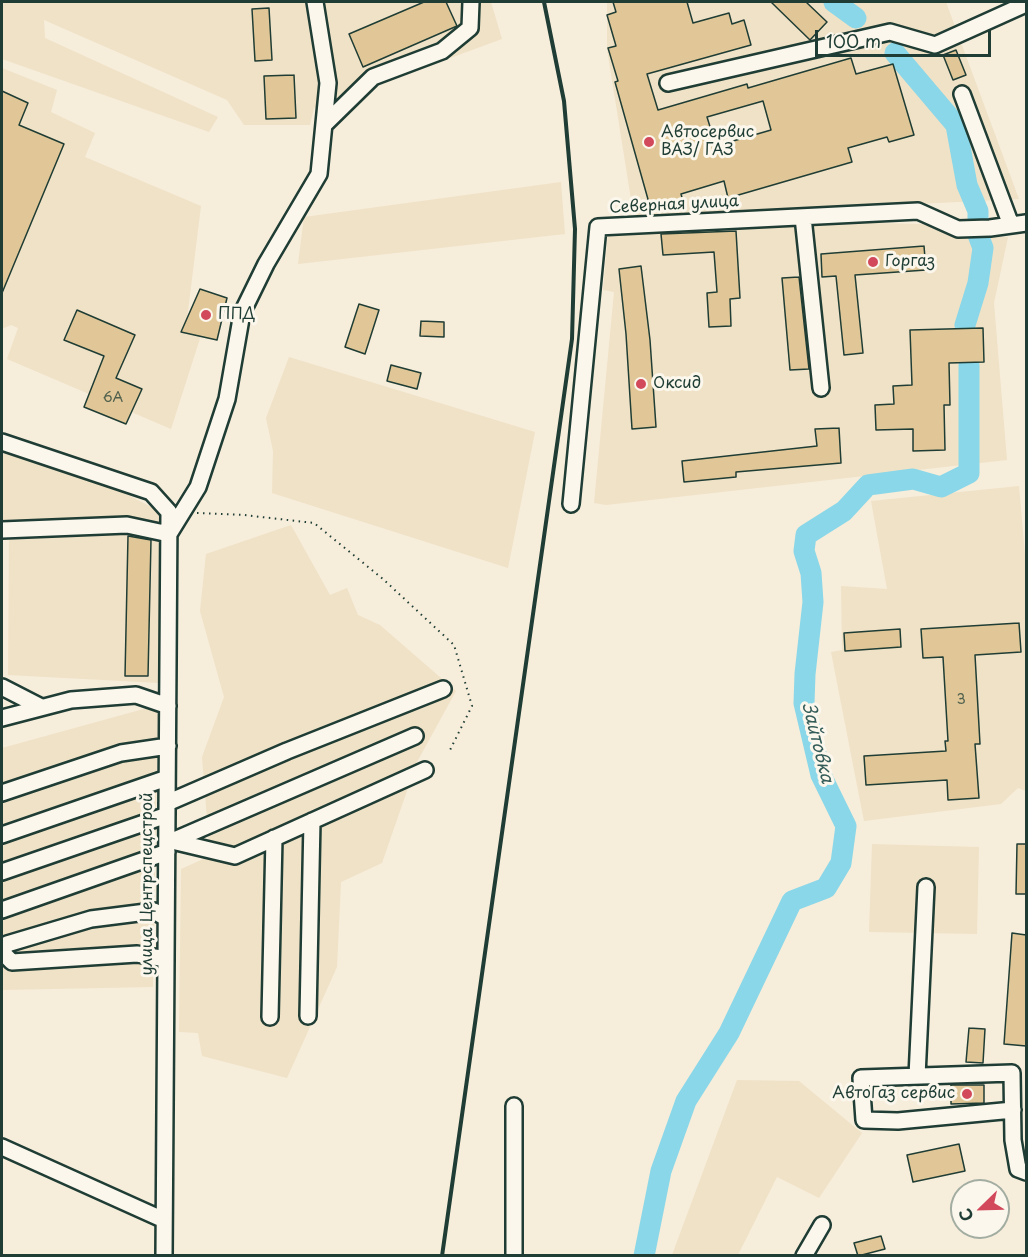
<!DOCTYPE html>
<html>
<head>
<meta charset="utf-8">
<style>
  body { margin:0 }
  #map { position:relative; width:1028px; height:1257px; overflow:hidden; background:#f6eddb; font-family:"Playpen Sans",sans-serif }
  canvas { display:block }
  .frame { position:absolute; inset:0; border:3px solid #1f3d34; pointer-events:none }
  .north { position:absolute; left:950px; top:1179px; width:60px; height:60px; box-sizing:border-box; background:#fbf7ec; border:2px solid #a3ada2; border-radius:50%; rotate:247deg; font-size:16px; font-weight:700; line-height:24px; text-align:center; color:#1f3d34 }
  .north::after { content:''; display:block; margin:auto; width:21px; height:27px; background:#d1495b; clip-path:polygon(50% 0,100% 100%,50% 72%,0 100%) }
  .scale { position:absolute; left:815px; top:30px; width:176px; height:27px; box-sizing:border-box; border:3px solid #1f3d34; border-top:0; padding-left:8px; font-size:18px; line-height:21px; white-space:nowrap; color:#1f3d34; -webkit-text-stroke:4px #fbf7ec; paint-order:stroke }
</style>
</head>
<body>
<div id="map">
<canvas width="1028" height="1257"></canvas>
<div class="frame"></div>
<div class="north">С</div>
<div class="scale">100 m</div>
</div>
<script>
const ctx = document.querySelector('canvas').getContext('2d');
ctx.lineJoin = 'round';
function fillPath(path, color) { ctx.fillStyle = color; ctx.fill(path, 'evenodd'); }
const shape = rows => new Path2D(rows.map(r => 'M' + r).join(''));
function trace(path, color, width, dash) { ctx.strokeStyle = color; ctx.lineWidth = width; ctx.lineCap = dash ? 'butt' : 'round'; ctx.setLineDash(dash || []); ctx.stroke(path); }
function drawText(font, color, halo, rows, align = 'center') {
  ctx.font = font + ' "Playpen Sans",sans-serif'; ctx.lineWidth = 6; ctx.setLineDash([]); ctx.textBaseline = 'middle'; ctx.strokeStyle = halo; ctx.fillStyle = color; for (const [text, x, y, turn = 0] of rows) {
    ctx.save(); ctx.translate(x, y); ctx.rotate((+turn || 0) * Math.PI / 180); ctx.textAlign = isNaN(turn) ? turn : align; if (halo) ctx.strokeText(text, 0, 0); ctx.fillText(text, 0, 0); ctx.restore();
  }
}
fillPath(shape([
  [2,2,491,2,502,39,314,108,310,125,244,125,227,100,44,20,45,38,218,117,209,132,2,59],
  [607,2,946,2,1019,199,634,218,607,49],
  [2,68,57,90,51,112,95,133,85,157,201,206,187,319,204,326,171,429,7,359,18,328,11,325,2,329],
  [561,182,565,234,298,264,304,217],
  [772,221,922,224,961,237,1008,237,994,303,1007,460,606,505,594,503,614,292,603,290,608,234],
  [289,357,535,432,508,568,272,493,273,451,266,418],
  [2,453,95,478,159,511,164,523,159,683,8,675,9,531,2,530],
  [1019,486,1026,566,1026,791,1018,788,1001,804,864,821,831,652,842,650,841,586,887,589,871,501],
  [291,525,330,595,347,588,358,615,380,625,456,691,417,762,382,863,341,882,337,967,287,1078,202,1056,198,1033,179,1032,181,869,210,856,202,757,224,697,200,611,206,554],
  [158,705,153,987,2,990,2,748],
  [872,844,979,847,977,934,869,932],
  [737,1080,799,1081,862,1133,819,1198,777,1177,738,1255,672,1255]
]), '#f0e2c7');
trace(shape([
  [834,2,856,18],
  [895,53,956,125,967,185,978,211,978,218],
  [965,325,978,283,983,248,977,232],
  [644,1256,661,1171,686,1101,729,1033,792,901,826,888,841,863,846,826,821,775,804,703,805,674,813,602,811,573,804,551,806,535,844,511,868,485,913,479,941,487,969,473,969,365]
]), '#89d7e8', 21);
const building = shape([
  [424,2,446,2,457,26,363,67,349,34,424,2],
  [613,2,687,2,693,23,729,13,732,24,744,20,751,45,647,74,658,110,747,84,748,88,851,58,856,74,893,64,914,135,889,142,887,137,848,148,852,162,728,198,724,181,681,194,683,201,651,210,615,82,618,81,608,48,616,46,607,15,616,12,613,2],
  [763,101,771,130,716,146,707,117,763,101],
  [771,2,806,2,827,22,810,40,771,2],
  [269,8,272,60,255,61,252,9,269,8],
  [956,50,966,75,953,80,943,55,956,50],
  [294,75,296,118,266,119,264,76,294,75],
  [2,91,28,103,19,125,64,144,2,293,2,91],
  [736,231,740,298,730,299,731,326,709,327,707,293,717,292,714,252,663,255,661,234,736,231],
  [924,246,926,270,855,275,863,353,844,355,836,276,822,277,821,254,924,246],
  [641,266,650,340,656,427,632,429,626,334,619,269,641,266],
  [799,277,809,369,790,370,782,278,799,277],
  [200,289,227,298,217,340,181,332,200,289],
  [359,304,379,310,365,354,345,347,359,304],
  [77,310,135,335,116,378,142,389,126,424,84,407,104,356,64,340,77,310],
  [421,321,444,322,444,337,420,336,421,321],
  [983,328,984,362,949,363,950,405,944,405,945,450,913,451,913,429,876,430,875,405,894,404,893,386,912,385,910,330,983,328],
  [391,365,421,373,417,389,387,381,391,365],
  [839,428,841,463,736,472,736,477,684,482,682,461,817,446,815,429,839,428],
  [128,536,151,540,148,676,125,676,128,536],
  [1019,623,1021,652,975,655,980,744,975,744,979,798,948,800,947,780,866,785,864,756,946,751,945,741,948,741,943,657,923,658,921,629,1019,623],
  [900,629,901,647,845,651,844,633,900,629],
  [1017,844,1026,844,1026,894,1016,894,1017,844],
  [1012,933,1026,935,1026,1046,1004,1044,1012,933],
  [969,1028,985,1029,983,1063,966,1062,969,1028],
  [951,1085,984,1085,984,1103,951,1104,951,1085],
  [959,1144,965,1171,913,1182,907,1155,959,1144],
  [881,1236,885,1249,858,1256,854,1243,881,1236]
]);
fillPath(building, '#e1c797');
trace(building, '#1f3d34', 1.5);
const minor = shape([
  [668,83,890,32,935,45,1026,4],
  [962,94,1011,225],
  [324,125,373,77,442,51,470,28,471,2],
  [803,217,821,388],
  [2,442,151,492,169,512,164,1256],
  [571,504,598,227,918,211,958,229,990,228,1026,223],
  [2,530,127,525,169,534,198,487,227,399,242,313,266,264,319,174,328,83,315,2],
  [2,687,41,707],
  [2,718,71,700,136,695,168,706],
  [2,793,121,753,168,746],
  [167,803,287,751,443,689],
  [2,835,167,778],
  [172,841,235,856,425,770],
  [170,842,415,736],
  [2,872,167,815],
  [2,910,167,852],
  [166,959,137,954,12,962,2,952,7,944,91,919,154,911,166,918],
  [308,1016,312,821],
  [270,1017,274,838],
  [917,1076,926,887],
  [514,1106,514,1256],
  [1013,1110,898,1121,864,1120,861,1078,1012,1073,1013,1140,1018,1169,1026,1172],
  [2,1147,164,1220],
  [804,1256,822,1225]
]);
trace(minor, '#1f3d34', 20);
trace(shape([
  [197,513,244,515,314,523,383,579,454,645,472,706,450,750]
]), '#1f3d34', 2, [1.5, 4.5]);
trace(minor, '#fbf7ec', 15);
trace(shape([
  [442,1256,572,339,575,229,564,101,544,2]
]), '#1f3d34', 4);
for (const [x, y, r, color] of [
  [649,142,6,"#d1495b"],
  [873,262,6,"#d1495b"],
  [206,315,6,"#d1495b"],
  [641,384,6,"#d1495b"],
  [967,1094,6,"#d1495b"]
]) { const dot = new Path2D(); dot.arc(x, y, r, 0, 2 * Math.PI); ctx.fillStyle = color; ctx.fill(dot); trace(dot, '#fbf7ec', 2); }
drawText('14px', '#50604d', null, [
  ["6А",113,398],
  ["3",961,700]
]);
drawText('16px', '#1f3d34', '#fbf7ec', [
  ["Автосервис",661,133],
  ["ВАЗ/ ГАЗ",661,151],
  ["Горгаз",885,262],
  ["ППД",218,315],
  ["Оксид",653,384],
  ["АвтоГаз сервис",955,1094,"right"]
], 'left');
drawText('16px', '#1f3d34', '#fbf7ec', [
  ["Северная улица",674,205,-3],
  ["улица Центрспецстрой",148,884,-90]
]);
drawText('italic 18px', '#345c58', '#fbf7ec', [
  ["Зайтовка",817,743,76]
]);
</script>
</body>
</html>
